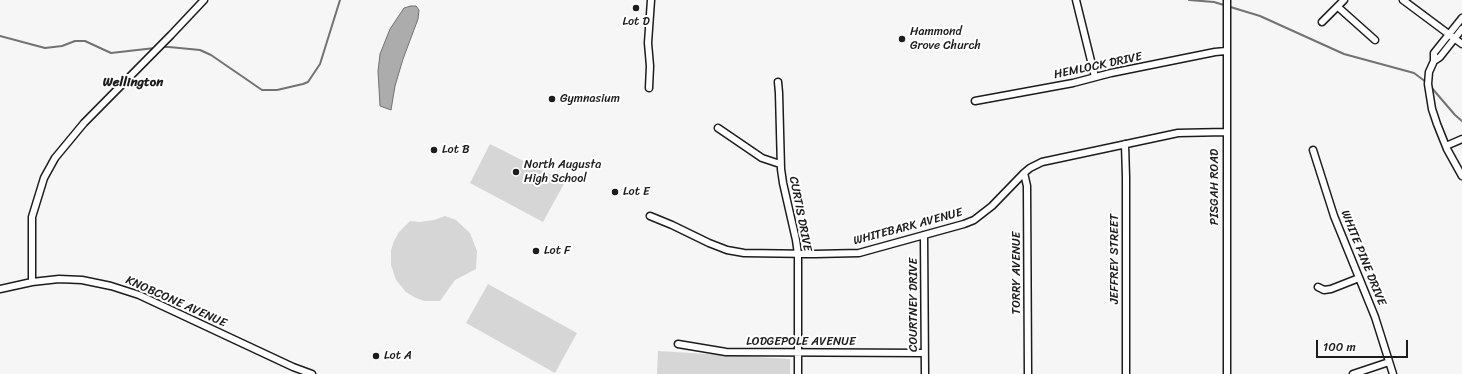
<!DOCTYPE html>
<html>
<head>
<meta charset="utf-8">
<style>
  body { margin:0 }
  #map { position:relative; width:1462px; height:374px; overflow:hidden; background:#f6f6f6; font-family:Sriracha,sans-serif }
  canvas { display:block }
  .scale { position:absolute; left:1316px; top:340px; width:92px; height:18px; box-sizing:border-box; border:2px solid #1c1c1c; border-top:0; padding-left:5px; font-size:12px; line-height:14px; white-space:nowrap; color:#1c1c1c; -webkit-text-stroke:3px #fff; paint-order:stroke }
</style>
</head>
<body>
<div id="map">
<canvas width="1462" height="374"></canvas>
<div class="scale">100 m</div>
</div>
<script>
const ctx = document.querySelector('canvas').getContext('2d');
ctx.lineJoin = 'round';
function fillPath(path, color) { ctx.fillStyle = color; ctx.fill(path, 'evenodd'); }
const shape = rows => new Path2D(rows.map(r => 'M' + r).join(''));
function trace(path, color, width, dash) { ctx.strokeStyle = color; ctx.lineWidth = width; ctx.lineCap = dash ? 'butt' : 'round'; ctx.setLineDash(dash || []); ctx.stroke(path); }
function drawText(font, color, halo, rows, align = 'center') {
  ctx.font = font + ' Sriracha,sans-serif'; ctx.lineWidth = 4; ctx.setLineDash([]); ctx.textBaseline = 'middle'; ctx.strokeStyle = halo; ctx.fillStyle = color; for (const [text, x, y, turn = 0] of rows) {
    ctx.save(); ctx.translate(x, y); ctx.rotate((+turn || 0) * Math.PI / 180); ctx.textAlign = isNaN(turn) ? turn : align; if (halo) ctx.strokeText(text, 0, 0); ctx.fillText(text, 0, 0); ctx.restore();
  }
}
fillPath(shape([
  [490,144,565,182,543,222,470,183],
  [445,216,456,220,470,233,477,251,476,269,455,280,440,301,424,301,414,297,406,292,396,280,391,265,391,250,394,241,399,232,410,221,420,222,434,220],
  [488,284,577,333,555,373,466,323],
  [658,351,790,359,790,374,657,374]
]), '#d6d6d6');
const water = shape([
  [411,6,416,6,419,10,418,19,403,59,395,86,391,110,380,106,378,71,380,54,390,29,404,8,411,6]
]);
fillPath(water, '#acacac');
trace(water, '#727272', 1);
trace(shape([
  [1189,0,1214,2,1260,16,1344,54,1414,73,1426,82],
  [0,36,45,48,62,46,75,41,85,41,111,53,155,48],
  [161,47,169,47,200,50,211,55,262,90,277,90,303,84,308,82,320,64,340,0],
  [1431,87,1455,115,1462,121]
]), '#727272', 2);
const minor = shape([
  [1076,0,1095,77],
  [1227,0,1227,374],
  [1403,0,1462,44],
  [1338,7,1375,40],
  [1322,22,1344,0],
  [1462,29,1440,57,1434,61,1429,72,1428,84,1432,109,1437,124,1447,149,1462,176],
  [1434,61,1434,53,1462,18],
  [778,82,779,93,781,169,783,183,796,240,798,254,798,374],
  [649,88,650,66,648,43,651,0],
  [975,101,1073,83,1111,73,1215,52,1226,51],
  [718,128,762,158,780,164],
  [1125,144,1126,177,1126,374],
  [1446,146,1462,139],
  [1313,150,1334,216,1375,317,1393,374],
  [1024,173,1027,186,1028,374],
  [650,216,672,225,709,243,727,250,744,253,815,254,859,253,964,224,974,220,992,206,1024,173,1030,168,1042,162,1178,133,1226,132],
  [924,235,925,374],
  [32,282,32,217,44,178,55,158,84,123,171,35,204,0],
  [1318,287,1324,290,1331,289,1359,278],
  [0,289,32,282,59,279,82,280,111,286,139,295,293,367,312,374],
  [678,344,726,352,924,353],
  [1353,374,1389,362]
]);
trace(minor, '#1c1c1c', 9);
trace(minor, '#fff', 6);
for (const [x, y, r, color] of [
  [636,8,4,"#1c1c1c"],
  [902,39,4,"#1c1c1c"],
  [552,99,4,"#1c1c1c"],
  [434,150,4,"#1c1c1c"],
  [516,172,4,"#1c1c1c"],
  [615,192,4,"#1c1c1c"],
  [536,251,4,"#1c1c1c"],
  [376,356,4,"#1c1c1c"]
]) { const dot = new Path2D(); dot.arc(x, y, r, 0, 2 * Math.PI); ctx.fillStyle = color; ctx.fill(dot); trace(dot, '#fff', 1.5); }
drawText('12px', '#1c1c1c', '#fff', [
  ["Lot D",636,22,"center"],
  ["Hammond",910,32],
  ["Grove Church",910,46],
  ["Gymnasium",560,99],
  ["Lot B",442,150],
  ["North Augusta",524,165],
  ["High School",524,179],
  ["Lot E",623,192],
  ["Lot F",544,251],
  ["Lot A",384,356]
], 'left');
drawText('12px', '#1c1c1c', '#fff', [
  ["HEMLOCK DRIVE",1098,66,-12],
  ["PISGAH ROAD",1215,187,-90],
  ["CURTIS DRIVE",800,214,79],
  ["WHITEBARK AVENUE",908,227,-15],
  ["WHITE PINE DRIVE",1363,258,68],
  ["JEFFREY STREET",1115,259,-90],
  ["TORRY AVENUE",1017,273,-90],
  ["KNOBCONE AVENUE",176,302,24],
  ["COURTNEY DRIVE",914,305,-90],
  ["LODGEPOLE AVENUE",801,342]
]);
drawText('bold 13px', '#1c1c1c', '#fff', [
  ["Wellington",133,83]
]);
</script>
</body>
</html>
